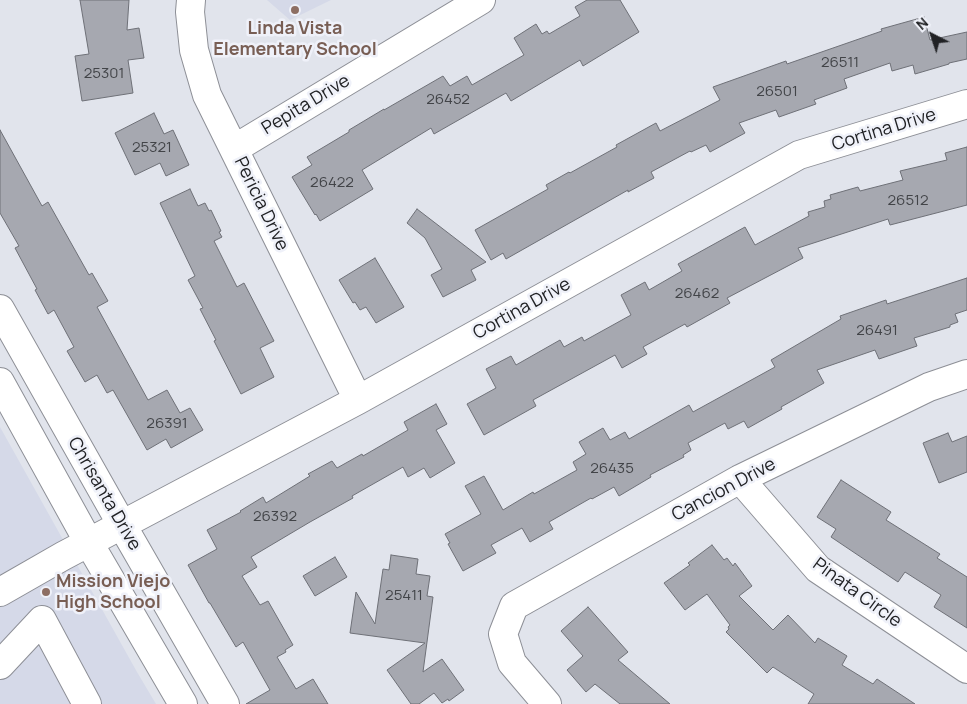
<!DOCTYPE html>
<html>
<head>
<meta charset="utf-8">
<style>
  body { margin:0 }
  #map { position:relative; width:967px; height:704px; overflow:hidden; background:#e1e4ec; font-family:Manrope,sans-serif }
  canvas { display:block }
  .north { position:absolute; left:907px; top:10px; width:50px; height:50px; -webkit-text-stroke:4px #eff1f9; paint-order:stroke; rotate:319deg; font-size:14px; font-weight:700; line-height:20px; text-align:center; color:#212225 }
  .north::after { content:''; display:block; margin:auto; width:18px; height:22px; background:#212225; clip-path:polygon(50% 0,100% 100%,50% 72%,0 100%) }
</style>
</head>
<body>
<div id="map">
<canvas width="967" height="704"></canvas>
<div class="north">N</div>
</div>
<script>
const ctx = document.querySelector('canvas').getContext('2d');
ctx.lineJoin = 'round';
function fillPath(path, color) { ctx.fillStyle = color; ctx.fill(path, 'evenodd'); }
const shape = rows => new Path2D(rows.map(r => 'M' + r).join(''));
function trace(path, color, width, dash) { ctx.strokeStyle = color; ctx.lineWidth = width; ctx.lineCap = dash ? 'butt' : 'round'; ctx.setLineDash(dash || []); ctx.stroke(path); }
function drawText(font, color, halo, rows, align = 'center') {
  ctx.font = font + ' Manrope,sans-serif'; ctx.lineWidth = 5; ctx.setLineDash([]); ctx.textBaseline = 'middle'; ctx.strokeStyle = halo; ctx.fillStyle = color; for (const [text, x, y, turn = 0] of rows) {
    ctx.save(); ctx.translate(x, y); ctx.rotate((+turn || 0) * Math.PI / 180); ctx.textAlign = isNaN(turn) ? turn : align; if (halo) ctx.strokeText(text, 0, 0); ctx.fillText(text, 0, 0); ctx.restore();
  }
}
fillPath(shape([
  [267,0,331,0,290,20],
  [0,427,137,672,156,704,0,704]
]), '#d5d9e8');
const building = shape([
  [80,0,129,0,127,30,139,28,144,58,128,60,133,93,82,101,75,56,89,54,80,0],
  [587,0,620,0,639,32,583,66,580,60,511,101,506,93,434,134,431,128,362,170,373,189,320,221,316,214,315,215,292,177,312,165,307,157,349,132,349,130,384,109,384,110,443,76,450,86,467,76,472,85,524,55,514,38,536,24,542,34,547,31,549,34,580,16,575,7,587,0],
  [924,17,930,40,967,32,967,59,949,63,949,64,915,74,913,65,892,71,890,63,844,79,847,88,814,100,816,104,779,117,776,110,739,123,745,133,710,152,706,145,691,152,690,151,651,172,654,178,628,192,628,190,506,259,503,253,491,260,475,230,548,189,546,185,569,172,570,173,617,147,616,145,656,123,660,131,720,100,713,87,786,61,787,64,882,31,881,29,924,17],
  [154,113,164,134,173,130,189,165,166,176,160,163,135,175,115,133,154,113],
  [0,130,42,206,48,202,89,275,92,273,108,301,97,307,148,400,167,390,180,413,190,408,203,430,171,448,166,439,147,450,113,390,107,393,97,375,85,382,67,351,74,347,54,310,48,314,35,290,37,289,15,248,19,246,0,213,0,130],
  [967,147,967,205,890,225,888,219,798,248,803,258,727,298,730,303,687,327,685,324,643,347,647,354,622,368,615,355,533,400,536,406,484,435,467,404,496,388,486,369,511,356,516,365,560,340,564,347,582,337,584,341,631,315,621,295,645,282,649,290,682,271,678,264,745,227,755,245,809,216,808,212,825,207,824,201,831,199,830,195,858,187,860,191,903,180,900,171,947,160,945,153,967,147],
  [190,189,198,206,205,203,209,211,211,210,221,231,219,232,222,237,214,241,237,287,244,283,274,341,260,348,274,377,241,394,214,341,216,340,200,309,203,308,188,280,195,276,160,203,190,189],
  [417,209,486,262,471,270,476,280,443,297,431,275,442,269,425,238,407,223,417,209],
  [375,258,404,307,376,323,366,307,360,310,355,302,353,303,339,280,375,258],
  [967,278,967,310,955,314,958,322,950,325,950,327,914,338,917,346,879,359,875,350,817,370,824,383,781,407,782,409,748,428,744,421,728,429,725,423,688,443,691,450,683,455,684,457,650,475,651,477,619,496,614,487,592,499,591,498,549,522,553,529,530,542,522,528,491,545,496,553,463,571,448,544,450,543,445,534,481,514,465,486,484,476,503,510,533,492,534,494,577,470,573,462,586,454,579,442,603,428,610,440,625,432,629,439,689,405,693,412,775,367,771,360,841,319,840,316,886,300,887,304,967,278],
  [436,404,447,424,436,430,455,463,430,478,424,468,408,477,403,467,352,496,353,498,310,522,251,557,257,567,242,576,260,605,268,601,293,645,285,650,286,652,277,657,296,689,313,679,328,704,246,704,270,690,243,642,236,647,210,603,209,603,188,565,217,549,207,530,241,512,240,511,263,497,266,503,310,476,308,474,332,461,337,468,362,454,363,456,408,430,404,422,436,404],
  [948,433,952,442,967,436,967,472,939,483,923,443,948,433],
  [841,480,891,512,886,520,940,554,937,558,967,577,967,628,934,607,941,595,905,572,898,582,831,537,836,529,817,517,841,480],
  [712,545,724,560,727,558,733,566,735,563,752,586,739,596,773,630,788,615,815,643,818,638,847,656,842,665,873,684,877,679,915,704,808,704,814,694,773,667,767,673,726,632,729,629,728,627,730,625,707,594,685,610,664,583,690,565,688,563,712,545],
  [391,555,418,559,416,574,430,576,427,596,433,597,423,672,442,659,464,690,449,701,448,699,442,703,434,693,419,704,411,704,387,670,425,643,350,633,356,592,375,624,383,569,389,570,391,555],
  [335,557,347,577,315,596,303,576,335,557],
  [588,607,628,652,618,660,670,704,620,704,595,684,586,692,567,670,583,656,561,631,588,607]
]);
fillPath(building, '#a6a8b0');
trace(building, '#6e7077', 1);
const minor = shape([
  [191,0,190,12,194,50,207,95,358,400],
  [234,149,481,0],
  [0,309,122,525,225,704],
  [0,382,89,543,183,704],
  [740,479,818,569,967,669],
  [0,592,63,556,358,400,799,155,967,104],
  [0,665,42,620,87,704],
  [547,704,512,663,503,634,514,606,740,479,929,387,967,374]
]);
trace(minor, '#8d8f96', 30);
trace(minor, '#fff', 28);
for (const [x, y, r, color] of [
  [295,10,5,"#8d6e63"],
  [46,592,5,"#8d6e63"]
]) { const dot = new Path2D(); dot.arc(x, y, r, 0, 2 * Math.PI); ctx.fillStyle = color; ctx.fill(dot); trace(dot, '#eff1f9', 2); }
drawText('15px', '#424448', null, [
  ["26511",840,63],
  ["25301",104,74],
  ["26501",777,92],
  ["26452",448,100],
  ["25321",152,148],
  ["26422",332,183],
  ["26512",908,201],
  ["26462",697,294],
  ["26491",877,331],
  ["26391",167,424],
  ["26435",612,469],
  ["26392",275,517],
  ["25411",404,596]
]);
drawText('bold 18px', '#785e54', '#eff1f9', [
  ["Linda Vista",295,29],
  ["Elementary School",295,50],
  ["Mission Viejo",56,582,"left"],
  ["High School",56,603,"left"]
]);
drawText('18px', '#212225', '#eff1f9', [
  ["Pepita Drive",306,105,-31],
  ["Cortina Drive",884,130,-17],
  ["Pericia Drive",261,204,64],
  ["Cortina Drive",522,309,-29],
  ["Cancion Drive",724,490,-28],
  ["Chrisanta Drive",104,494,60],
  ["Pinata Circle",857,593,36]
]);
</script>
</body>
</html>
